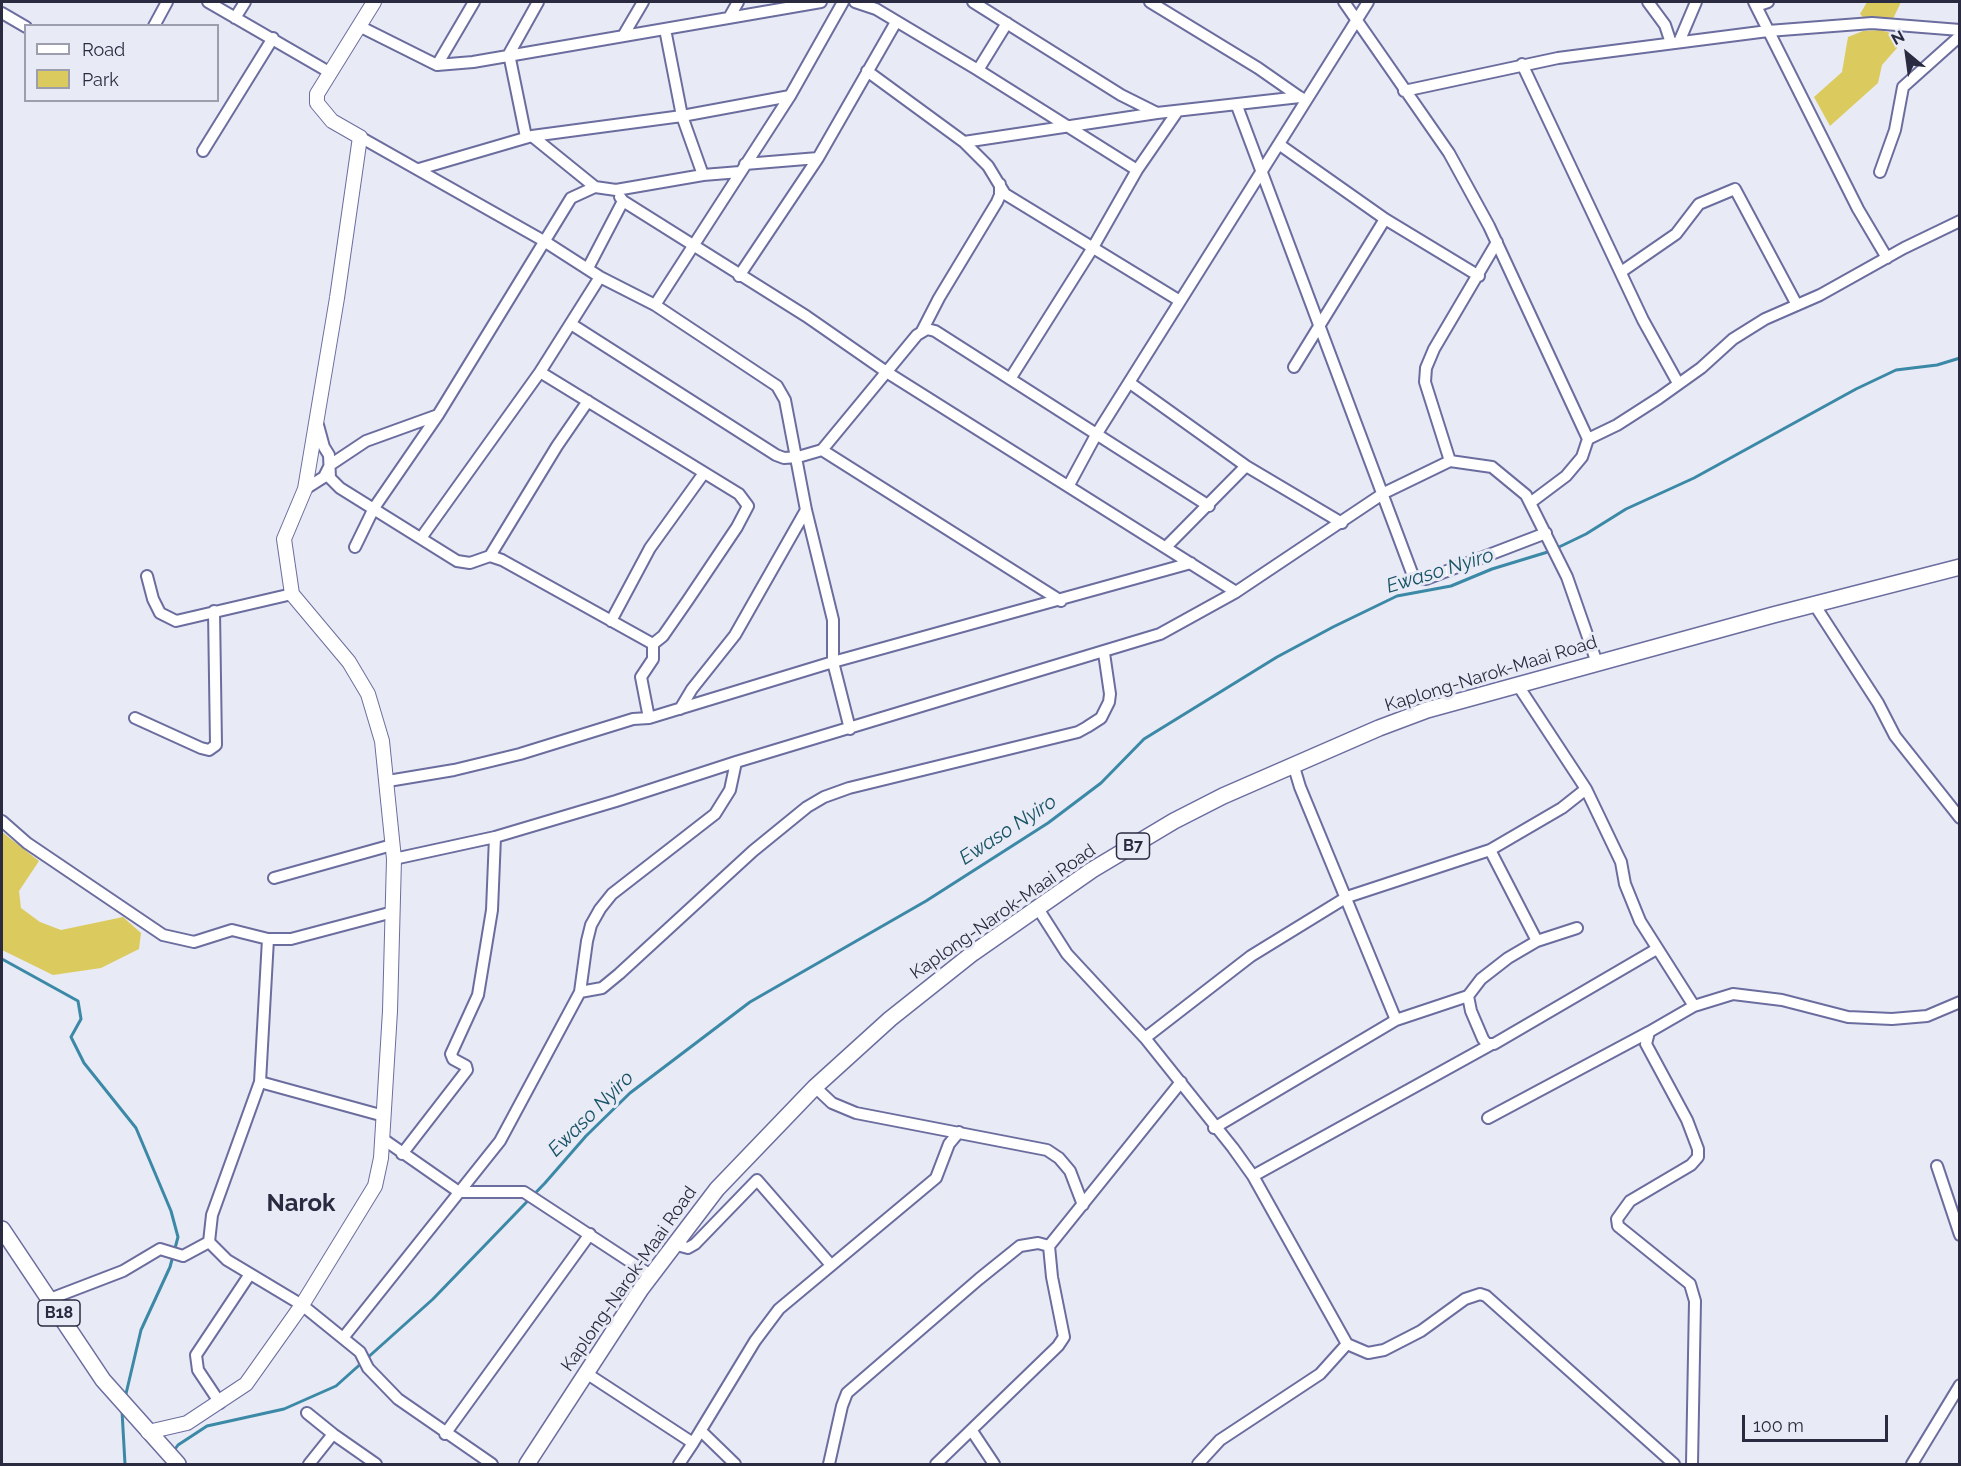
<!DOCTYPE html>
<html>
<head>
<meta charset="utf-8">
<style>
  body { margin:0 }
  #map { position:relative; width:1961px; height:1466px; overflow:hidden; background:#e8eaf5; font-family:Raleway,sans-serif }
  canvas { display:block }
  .frame { position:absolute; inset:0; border:3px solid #2a2b40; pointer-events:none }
  .legend { position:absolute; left:24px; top:24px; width:195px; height:78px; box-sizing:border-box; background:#e8eaf5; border:2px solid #9c9ead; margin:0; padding:8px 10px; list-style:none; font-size:18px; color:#2a2b40 }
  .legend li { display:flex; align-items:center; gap:12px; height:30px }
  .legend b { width:30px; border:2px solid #9c9ead }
  .north { position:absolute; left:1877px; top:24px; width:60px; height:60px; -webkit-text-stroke:4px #e8eaf5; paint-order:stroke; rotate:331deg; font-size:16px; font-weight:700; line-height:24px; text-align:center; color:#2a2b40 }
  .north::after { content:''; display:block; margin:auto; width:21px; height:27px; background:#2a2b40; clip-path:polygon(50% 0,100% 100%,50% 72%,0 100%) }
  .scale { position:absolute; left:1742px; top:1415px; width:146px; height:27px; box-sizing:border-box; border:3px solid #2a2b40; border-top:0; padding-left:8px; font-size:18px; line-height:21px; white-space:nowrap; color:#2a2b40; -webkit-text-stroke:4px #e8eaf5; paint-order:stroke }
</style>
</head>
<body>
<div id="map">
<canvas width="1961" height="1466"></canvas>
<div class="frame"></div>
<ul class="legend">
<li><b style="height:8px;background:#fff"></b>Road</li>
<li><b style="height:16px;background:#dbcb5f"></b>Park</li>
</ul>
<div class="north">N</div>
<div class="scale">100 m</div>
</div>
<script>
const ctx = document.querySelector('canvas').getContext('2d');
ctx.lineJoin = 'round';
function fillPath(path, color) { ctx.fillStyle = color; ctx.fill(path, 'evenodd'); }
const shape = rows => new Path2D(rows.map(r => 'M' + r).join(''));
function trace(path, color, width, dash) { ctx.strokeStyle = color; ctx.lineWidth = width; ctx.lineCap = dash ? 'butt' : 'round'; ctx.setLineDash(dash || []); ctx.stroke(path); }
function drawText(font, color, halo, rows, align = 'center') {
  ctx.font = font + ' Raleway,sans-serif'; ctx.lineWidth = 6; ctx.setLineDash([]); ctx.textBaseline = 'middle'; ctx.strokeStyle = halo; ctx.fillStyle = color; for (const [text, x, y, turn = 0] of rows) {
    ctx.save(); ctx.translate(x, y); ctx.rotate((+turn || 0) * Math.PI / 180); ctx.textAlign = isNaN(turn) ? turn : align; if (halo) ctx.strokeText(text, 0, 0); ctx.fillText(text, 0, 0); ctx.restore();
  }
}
fillPath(shape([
  [1867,2,1901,2,1892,21,1865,19,1860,14],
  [1881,30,1893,34,1897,48,1882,65,1878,83,1830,126,1814,97,1842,72,1848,37,1863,31],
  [2,832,39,861,19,891,21,908,40,922,61,930,123,917,141,933,139,949,101,968,53,975,2,950]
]), '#dbcb5f');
trace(shape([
  [1557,548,1586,534,1626,509,1694,478,1856,389,1896,370,1937,365,1960,358],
  [2,959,78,1001,81,1019,71,1037,84,1063,136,1128,171,1211,178,1237,170,1267,141,1330,125,1398],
  [122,1411,125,1464],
  [173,1452,178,1445,207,1426,284,1409,336,1386,433,1299,545,1183,586,1136,630,1093,750,1002,926,901,1048,823,1101,783,1144,739,1277,657,1333,627,1397,596,1451,586,1492,569,1551,551]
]), '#3b89a6', 3);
const minor = shape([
  [208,2,329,72],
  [855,2,876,9,978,70,1137,170],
  [973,2,1121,95,1157,113],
  [1150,2,1258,68,1301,98],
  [1344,2,1449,153,1489,226,1588,439,1582,457,1566,476,1530,503],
  [1648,2,1665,25,1671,43],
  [1754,2,1858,209,1887,258],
  [1756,6,1768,2],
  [2,13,26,27],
  [730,16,738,2],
  [235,18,245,2],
  [154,26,167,2],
  [359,26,437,65,473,62,821,2],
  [665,29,682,116,703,175],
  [623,36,643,2],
  [1679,42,1696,2],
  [1522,64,1643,320,1678,383],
  [437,65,474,2],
  [978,70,1007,23],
  [867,71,964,142,1157,113,1300,97],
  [1404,91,1558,58,1768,31,1872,23,1960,30],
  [1237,106,1412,573,1417,579,1426,579,1546,533],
  [532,136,595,187],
  [360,137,544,241,600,277,655,305,777,386,785,400,806,510,833,620,833,662,850,729],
  [526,137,509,54,538,2],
  [964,142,988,166,1005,194,1180,301],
  [1280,145,1385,219,1479,276],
  [203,151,273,38],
  [745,164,818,158],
  [419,169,532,136,682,116,790,96],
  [1880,172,1895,130,1903,87,1960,36],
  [623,201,806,316,888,373,1236,592],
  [588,268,623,201,620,197],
  [1621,272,1676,234,1699,204,1735,189,1797,305],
  [739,276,818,158,896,22],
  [655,305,790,96,843,2],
  [571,324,776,455,784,458,798,457,822,450,917,335,927,329,935,331,1209,506],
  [922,331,939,298,997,202,1000,195,1000,184],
  [1294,367,1385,219],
  [1010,379,1092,249,1137,170,1177,112],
  [1130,383,1246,466,1342,523],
  [318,425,324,447,329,455,330,478,340,488,457,561,470,563,490,556,502,560,653,644,663,636,688,600,737,527,748,506,739,494,540,372,600,277],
  [1588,439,1617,425,1659,398,1701,368,1733,339,1765,319,1820,295,1904,248,1960,221],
  [822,450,1061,601],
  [1450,461,1425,382,1426,368,1434,349,1497,242],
  [1069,485,1096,435,1368,2],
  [305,489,324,477,330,465,366,441,438,415],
  [421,538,540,372],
  [355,547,374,508,438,415,571,198,595,187,616,190,703,175,740,172],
  [1166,547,1246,466],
  [490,556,557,446,588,401],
  [147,576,153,599,160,613,176,621,292,594],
  [1814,604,1878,703,1895,736,1960,818],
  [611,621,650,548,704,473],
  [653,644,653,659,641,677,649,718,833,662,1191,563],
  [1517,684,1586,789,1621,862,1625,884,1640,921,1694,1006],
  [680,709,692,689,735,635,806,510],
  [135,718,201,748,209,750,216,745,214,611],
  [388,781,454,770,520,754,633,719,649,718],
  [2,821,27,843,163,935,194,942,232,930,268,939],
  [1490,850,1537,941],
  [394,859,495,837,616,801,736,762,1160,634,1236,592,1384,493,1450,461,1492,467,1526,495,1567,577,1597,663],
  [274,878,392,845],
  [1037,907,1067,954,1145,1038,1233,1148,1253,1176,1347,1344,1368,1353,1384,1350,1421,1331,1465,1299,1480,1294,1486,1296,1674,1464],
  [580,992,602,988,619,974,753,851,807,807,824,797,849,788,1078,732,1087,727,1101,718,1109,702,1110,694,1104,653],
  [1468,996,1481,979,1508,958,1537,941,1577,928],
  [1396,1020,1468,996,1471,1011,1483,1039,1487,1044,1494,1044,1655,950],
  [1145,1038,1251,956,1347,897,1490,850,1562,808,1586,789],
  [260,1082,212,1215,209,1242,227,1260,302,1305,360,1352,368,1368,398,1399,492,1464],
  [815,1087,832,1103,856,1113,1047,1150,1059,1158,1070,1171,1083,1205],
  [384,1116,260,1082,268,939,291,939,393,912],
  [1488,1118,1649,1032],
  [1214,1128,1396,1020,1300,787,1294,767],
  [383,1139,459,1192,524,1192,652,1276],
  [402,1154,467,1070,466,1066,453,1059,451,1054,478,995,492,910,495,837],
  [1937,1166,1960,1235],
  [1253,1176,1490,1045],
  [673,1244,688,1248,695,1244,757,1180,831,1265],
  [50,1299,123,1271,160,1249,183,1256,209,1242],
  [343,1338,500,1141,580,992,587,941,591,925,600,909,612,894,715,814,730,790,736,762],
  [586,1373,693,1443,755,1341,779,1309,936,1178,949,1144,959,1132],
  [220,1403,198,1370,196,1355,250,1274],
  [307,1413,333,1434],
  [701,1431,735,1464],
  [972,1431,994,1464],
  [445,1434,590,1234],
  [309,1464,333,1434,376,1464],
  [679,1464,693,1443],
  [829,1464,842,1406,847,1393,979,1279,1020,1246,1038,1243,1049,1246,1181,1082],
  [936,1464,1058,1346,1064,1337,1052,1277,1049,1246],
  [1198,1464,1220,1440,1320,1374,1347,1344],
  [1692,1464,1695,1301,1690,1284,1618,1226,1617,1219,1630,1201,1691,1165,1698,1157,1698,1149,1687,1120,1646,1044,1649,1032,1694,1006,1733,994,1782,1000,1848,1017,1892,1019,1927,1016,1960,1002],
  [1912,1464,1960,1385]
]);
const major = shape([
  [148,1432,187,1423,246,1384,302,1305,375,1186,381,1158,390,1011,394,859,382,741,368,694,349,662,292,594,284,539,305,489,337,298,360,137,332,121,317,103,317,94,374,2]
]);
const highway = shape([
  [2,1229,103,1380,178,1464],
  [527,1464,641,1289,717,1189,815,1087,890,1019,973,953,1092,870,1174,821,1223,796,1379,728,1427,710,1773,615,1960,567]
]);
trace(minor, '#6b6d9f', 14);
trace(major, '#6b6d9f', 16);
trace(highway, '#6b6d9f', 18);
trace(minor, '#fff', 10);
trace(major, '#fff', 14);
trace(highway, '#fff', 15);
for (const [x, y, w] of [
  [1133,846,33],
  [59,1313,42]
]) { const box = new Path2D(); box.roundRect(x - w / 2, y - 13, w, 26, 4.5); ctx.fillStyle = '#e8eaf5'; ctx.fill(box); trace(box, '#2a2b40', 1.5); }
drawText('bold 16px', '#2a2b40', null, [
  ["B7",1133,846],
  ["B18",59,1313]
]);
drawText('18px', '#2a2b40', '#e8eaf5', [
  ["Kaplong-Narok-Maai Road",1491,674,-17],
  ["Kaplong-Narok-Maai Road",1003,912,-35],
  ["Kaplong-Narok-Maai Road",629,1279,-55]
]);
drawText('italic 20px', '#165365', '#e8eaf5', [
  ["Ewaso Nyiro",1440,571,-17],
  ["Ewaso Nyiro",1008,830,-33],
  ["Ewaso Nyiro",591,1114,-45]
]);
drawText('bold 24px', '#2a2b40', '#e8eaf5', [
  ["Narok",301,1204]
]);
</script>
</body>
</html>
